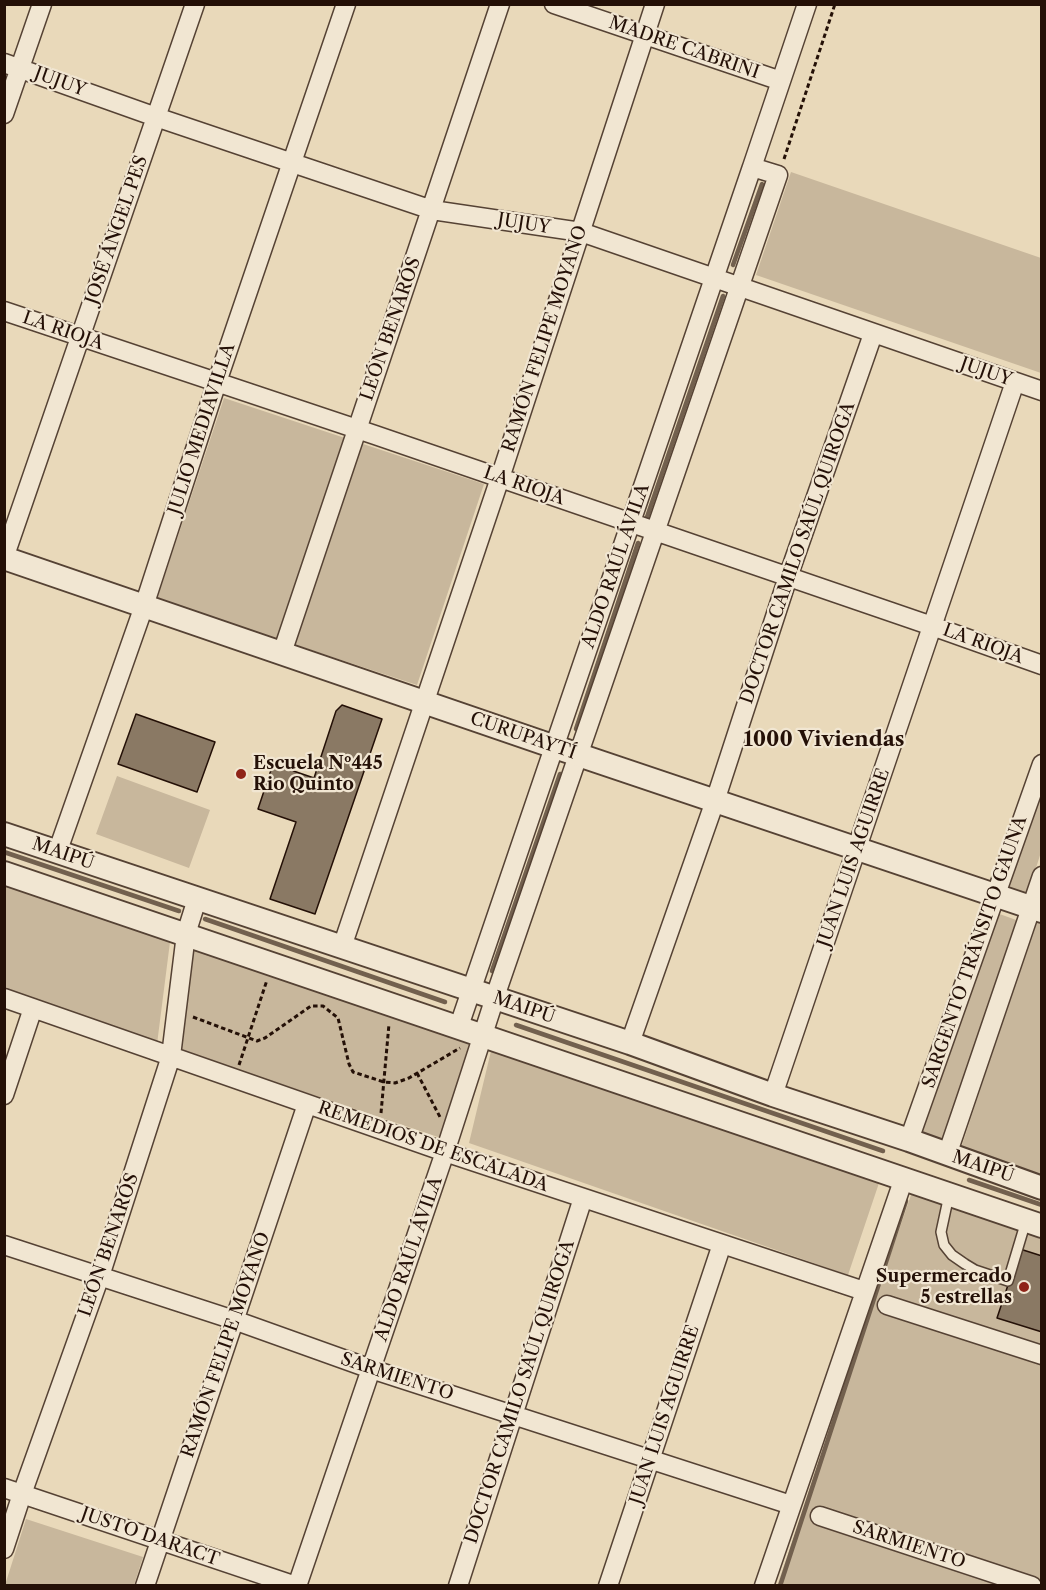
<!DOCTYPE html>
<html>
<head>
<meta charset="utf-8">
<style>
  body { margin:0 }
  #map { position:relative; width:1046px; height:1590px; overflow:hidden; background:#e9d9ba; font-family:"Libre Caslon Text",serif }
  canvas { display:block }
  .frame { position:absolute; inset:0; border:6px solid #241007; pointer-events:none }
</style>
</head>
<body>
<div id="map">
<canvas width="1046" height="1590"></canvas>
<div class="frame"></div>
</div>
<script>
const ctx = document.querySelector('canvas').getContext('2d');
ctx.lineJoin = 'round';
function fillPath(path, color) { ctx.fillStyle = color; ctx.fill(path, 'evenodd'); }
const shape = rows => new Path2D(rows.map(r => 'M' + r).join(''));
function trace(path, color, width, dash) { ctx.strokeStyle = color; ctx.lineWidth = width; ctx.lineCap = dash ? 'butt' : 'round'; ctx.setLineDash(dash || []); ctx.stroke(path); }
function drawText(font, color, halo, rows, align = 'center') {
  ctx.font = font + ' "Libre Caslon Text",serif'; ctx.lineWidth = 4.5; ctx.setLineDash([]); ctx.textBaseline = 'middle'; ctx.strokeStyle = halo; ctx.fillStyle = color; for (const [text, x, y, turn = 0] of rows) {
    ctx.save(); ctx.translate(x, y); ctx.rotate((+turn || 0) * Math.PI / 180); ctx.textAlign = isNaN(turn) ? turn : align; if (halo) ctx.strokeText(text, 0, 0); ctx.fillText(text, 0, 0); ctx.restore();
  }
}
fillPath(shape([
  [791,172,1041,258,1041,373,756,275],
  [224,398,484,484,417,685,157,599],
  [117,776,210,810,189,868,96,834],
  [1041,788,1041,852,1027,897,1007,890],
  [5,884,170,942,157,1044,5,991],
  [994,912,1019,921,945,1139,921,1134],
  [1036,921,1042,922,1041,1175,961,1148],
  [194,944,468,1041,469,1047,444,1139,180,1050],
  [491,1051,879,1183,848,1275,469,1143],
  [912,1192,1041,1236,1041,1585,777,1586],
  [26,1519,143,1557,134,1585,5,1585]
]), '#c8b79c');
trace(shape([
  [733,265,762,184],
  [646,520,723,296],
  [576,729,638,543],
  [4,852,179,911],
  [205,919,445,1002],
  [492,971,560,774],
  [516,1025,883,1151],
  [969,1180,1042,1205],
  [780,1586,906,1201]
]), '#72604e', 4.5);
const building = shape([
  [342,705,382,719,315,914,270,899,296,822,258,809,273,764,314,778,336,711,342,705],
  [136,714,215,742,197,792,118,764,136,714],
  [1020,1249,1042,1256,1042,1332,997,1318,1020,1249]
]);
fillPath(building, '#8a7964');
trace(building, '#241007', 1.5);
const service = shape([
  [949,1195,941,1232,944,1245,952,1255,965,1264,975,1270,1008,1281,1026,1221]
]);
const minor = shape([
  [554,4,781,81],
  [4,63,156,117,432,210,581,232,1042,391],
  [4,114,42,4],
  [752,167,807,4],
  [4,311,375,435,932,626,1042,665],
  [4,558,195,4],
  [282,653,500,4],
  [57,853,144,606,217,382,346,4],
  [342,947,500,478,655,4],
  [4,998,445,1152,864,1291],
  [630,1043,715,801,788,577,873,334],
  [4,1095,33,1008],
  [773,1095,1015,382],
  [909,1140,1042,764],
  [947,1155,1042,876],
  [4,1245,234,1320,371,1369,791,1505],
  [887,1305,1042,1355],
  [4,1488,296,1586],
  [820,1516,1032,1586],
  [4,1549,22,1494,100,1276,171,1056,186,934,197,899],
  [145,1586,307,1104],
  [297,1586,445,1152,499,985,778,175,752,167,459,1026],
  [458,1586,583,1198],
  [608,1586,722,1244],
  [764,1586,904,1178]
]);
const tertiary = shape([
  [4,558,555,747,1042,911],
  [4,834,630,1043,773,1095,909,1140,1042,1188],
  [4,873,1042,1226]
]);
trace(service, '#554234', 12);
trace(minor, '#554234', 21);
trace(tertiary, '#554234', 26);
trace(shape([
  [784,159,835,4],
  [193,1017,257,1041,265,1038,311,1006,323,1006,338,1018,349,1064,353,1072,384,1082,395,1083,409,1078,460,1048],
  [239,1065,267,980],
  [417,1073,440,1117],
  [381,1113,389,1024]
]), '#241007', 3, [4.5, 3]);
trace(service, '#f1e6d2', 9);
trace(minor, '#f1e6d2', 18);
trace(tertiary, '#f1e6d2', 22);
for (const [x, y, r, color] of [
  [241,774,6,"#8f2418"],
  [1024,1287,6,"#8f2418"]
]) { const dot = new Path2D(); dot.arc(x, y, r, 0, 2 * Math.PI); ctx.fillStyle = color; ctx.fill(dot); trace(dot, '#f1e6d2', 2); }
drawText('18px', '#241007', '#f1e6d2', [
  ["MADRE CABRINI",684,48,19],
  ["JUJUY",60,82,20],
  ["JUJUY",524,224,9],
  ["JOSÉ ÁNGEL PES",117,230,-71],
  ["LEÓN BENARÓS",391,329,-71],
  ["LA RIOJA",63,331,19],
  ["RAMÓN FELIPE MOYANO",545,339,-72],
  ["JUJUY",986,372,19],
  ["JULIO MEDIAVILLA",202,429,-72],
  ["LA RIOJA",524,486,19],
  ["DOCTOR CAMILO SAÚL QUIROGA",798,553,-71],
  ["ALDO RAÚL ÁVILA",616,566,-71],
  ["LA RIOJA",983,644,20],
  ["CURUPAYTÍ",523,736,19],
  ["MAIPÚ",63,854,19],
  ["JUAN LUIS AGUIRRE",854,858,-71],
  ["SARGENTO TRÁNSITO GAUNA",975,952,-71],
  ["MAIPÚ",524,1008,19],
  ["REMEDIOS DE ESCALADA",433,1147,19],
  ["MAIPÚ",983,1167,19],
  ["LEÓN BENARÓS",109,1245,-71],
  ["ALDO RAÚL ÁVILA",409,1259,-71],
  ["RAMÓN FELIPE MOYANO",226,1345,-71],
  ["SARMIENTO",397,1377,18],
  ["DOCTOR CAMILO SAÚL QUIROGA",520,1392,-72],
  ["JUAN LUIS AGUIRRE",665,1415,-72],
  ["JUSTO DARACT",150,1537,19],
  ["SARMIENTO",909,1545,18]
]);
drawText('bold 18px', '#241007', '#f1e6d2', [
  ["Escuela Nº445",253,764],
  ["Rio Quinto",253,785],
  ["Supermercado",1012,1277,"right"],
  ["5 estrellas",1012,1298,"right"]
], 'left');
drawText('bold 21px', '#241007', '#f1e6d2', [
  ["1000 Viviendas",824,740]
]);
</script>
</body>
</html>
